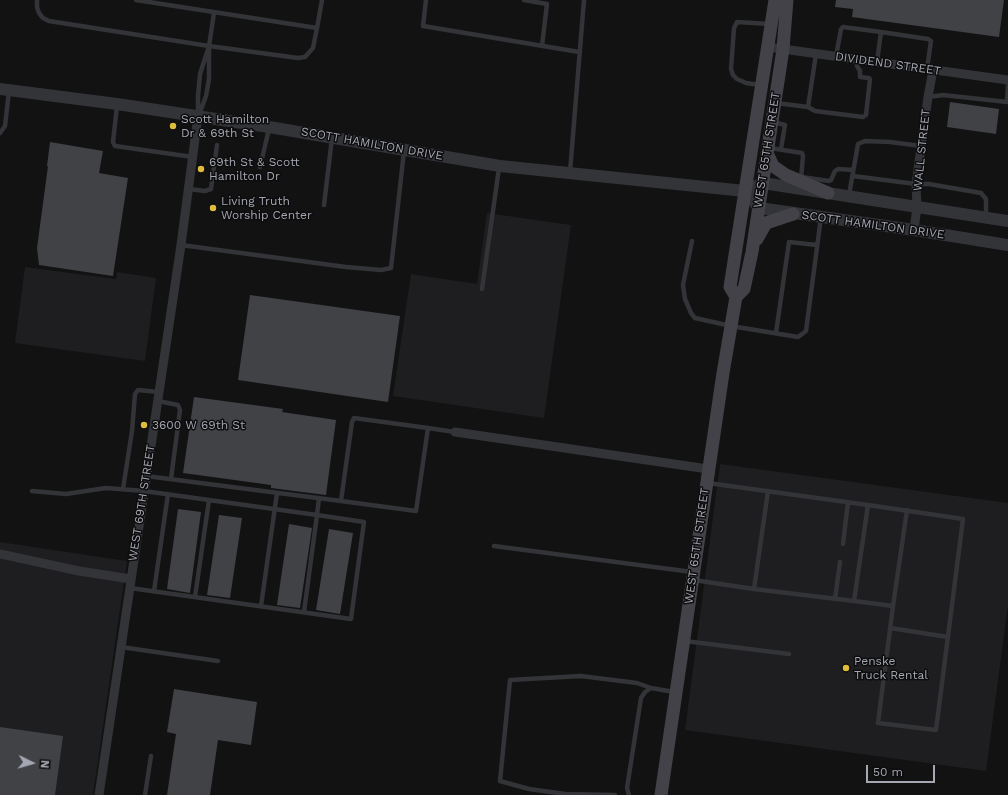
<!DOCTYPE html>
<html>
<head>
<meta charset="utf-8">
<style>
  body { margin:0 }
  #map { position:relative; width:1008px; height:795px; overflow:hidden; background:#121213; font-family:"Work Sans",sans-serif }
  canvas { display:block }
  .north { position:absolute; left:12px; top:743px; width:40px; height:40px; -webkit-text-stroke:3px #0d0d0e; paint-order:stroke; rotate:95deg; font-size:11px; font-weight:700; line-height:16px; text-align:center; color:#a5a7b2 }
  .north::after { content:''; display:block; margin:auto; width:14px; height:18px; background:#a5a7b2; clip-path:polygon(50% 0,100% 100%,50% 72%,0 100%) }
  .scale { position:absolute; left:866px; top:765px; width:69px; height:18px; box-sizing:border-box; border:2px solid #a5a7b2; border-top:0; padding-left:5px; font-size:12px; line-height:14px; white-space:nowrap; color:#a5a7b2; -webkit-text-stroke:3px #0d0d0e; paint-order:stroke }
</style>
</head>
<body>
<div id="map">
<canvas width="1008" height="795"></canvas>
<div class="north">N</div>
<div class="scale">50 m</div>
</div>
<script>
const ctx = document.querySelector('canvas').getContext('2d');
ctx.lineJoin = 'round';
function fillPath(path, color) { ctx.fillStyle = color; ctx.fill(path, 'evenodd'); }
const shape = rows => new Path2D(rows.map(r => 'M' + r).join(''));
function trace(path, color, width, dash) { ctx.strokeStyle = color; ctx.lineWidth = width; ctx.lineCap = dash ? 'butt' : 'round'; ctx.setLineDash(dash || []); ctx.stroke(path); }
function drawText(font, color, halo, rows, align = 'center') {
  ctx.font = font + ' "Work Sans",sans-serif'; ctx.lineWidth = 3; ctx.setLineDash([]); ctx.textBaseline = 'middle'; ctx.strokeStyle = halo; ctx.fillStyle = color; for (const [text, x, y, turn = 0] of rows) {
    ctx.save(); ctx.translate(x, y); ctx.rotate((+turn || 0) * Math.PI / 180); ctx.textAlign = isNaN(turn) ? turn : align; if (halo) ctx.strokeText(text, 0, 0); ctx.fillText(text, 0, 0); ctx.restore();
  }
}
fillPath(shape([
  [487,213,571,225,544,418,393,396,411,274,477,284],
  [25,267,116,279,117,272,156,278,145,361,15,343],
  [720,464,1008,503,1008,605,986,771,685,730],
  [0,542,127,561,93,795,0,795]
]), '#1e1e20');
fillPath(shape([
  [836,0,1004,0,999,37,852,17,853,9,835,7],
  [950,102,999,109,996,134,947,127],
  [50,142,103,151,99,173,128,178,113,276,39,265,37,248,48,166,47,166],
  [250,295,400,316,388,402,238,380],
  [194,397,283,409,282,412,336,420,326,495,271,488,271,485,183,473],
  [178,509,201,512,190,593,167,589],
  [219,515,242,518,230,598,207,595],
  [289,524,312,528,300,608,277,605],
  [329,529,353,533,340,614,316,610],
  [174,689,257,702,251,745,218,740,210,795,167,795,176,734,167,732],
  [0,727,63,736,55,795,0,795]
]), '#414246');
trace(shape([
  [37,0,37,7,39,13,43,18,49,21,209,46],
  [136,0,317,28,313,48,305,57,298,58,209,46,209,79,206,96,199,115],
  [426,0,423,26,579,52],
  [524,0,547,4,542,46],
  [317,28,322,0],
  [836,56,841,29,843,27,881,32],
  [877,62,881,32,928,39,931,41,927,69],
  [760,85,746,83,737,79,733,75,731,69,734,28,737,22,770,24],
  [928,97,943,95,1007,102,1008,85],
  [776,103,808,107,815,111,863,117,866,115,870,79,869,78,860,77,860,71,857,66,857,59],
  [117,106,113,142,115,146,193,157],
  [808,107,816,54],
  [198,113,198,96,200,74,209,46,214,13],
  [773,122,785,125,781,149],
  [0,133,5,126,9,91],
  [770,148,802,153,803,156,801,179],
  [260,167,269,129],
  [570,172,584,0],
  [853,176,916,184,929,184,981,193,986,199,986,217],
  [802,177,829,181,831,180,835,171,838,169,853,170],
  [189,189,205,191,211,189,217,145],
  [849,195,858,144,865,141,890,142,921,146],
  [324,205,332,138],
  [692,241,683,285,685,299,691,313,695,318,731,326,798,337,806,331,821,217],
  [181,245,346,267,381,270,391,268,404,151],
  [482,289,499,168],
  [776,333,789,242,817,245],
  [158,401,178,405,180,410,171,479],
  [428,428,416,511,341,501,352,422,354,418,428,428,455,432],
  [146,476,341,501],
  [708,483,868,505,963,519,936,730,878,723,893,606,854,601,868,505],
  [123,489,132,431,135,394,138,390,159,392],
  [32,491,66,494,106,488,144,491,317,515,304,612],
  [843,544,848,502],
  [494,546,692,572],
  [694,580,754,589,854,601],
  [130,588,351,619,364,522,317,515,319,498],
  [754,589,768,491],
  [154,591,168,494],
  [195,597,209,500],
  [835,599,840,562],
  [261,606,277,493],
  [893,606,907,510],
  [890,628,948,637],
  [685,641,789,654],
  [121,647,218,661],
  [145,795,151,756],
  [615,795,565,794,529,789,500,781,510,680,581,676,637,683,651,688],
  [629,795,627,788,641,698,645,692,651,688,674,692]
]), '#333438', 4.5);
trace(shape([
  [768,47,1008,80],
  [914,230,917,207,916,184,928,97,933,70],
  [455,432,708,469],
  [0,554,79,571,131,579],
  [99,795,181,245,198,116]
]), '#333438', 9);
trace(shape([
  [0,89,117,104,269,127,500,166,745,191,763,183,1008,221],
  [745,191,759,208,914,230,1008,245]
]), '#333438', 12);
trace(shape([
  [767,153,773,166,786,175,828,193],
  [757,239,766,223,793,214],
  [736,297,730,287,775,0],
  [661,795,723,373,736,297,744,289,752,252,783,49,787,0]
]), '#424248', 13);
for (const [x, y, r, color] of [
  [173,126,4,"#dfbb3e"],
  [201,169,4,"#dfbb3e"],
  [213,208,4,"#dfbb3e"],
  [144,425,4,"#dfbb3e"],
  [846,668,4,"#dfbb3e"]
]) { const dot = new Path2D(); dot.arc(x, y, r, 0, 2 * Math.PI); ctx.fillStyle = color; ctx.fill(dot); trace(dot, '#0d0d0e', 1.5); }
drawText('12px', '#a5a7b2', '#0d0d0e', [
  ["DIVIDEND STREET",888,64,8],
  ["SCOTT HAMILTON DRIVE",372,144,10],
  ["WEST 65TH STREET",767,150,-81],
  ["WALL STREET",922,150,-84],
  ["SCOTT HAMILTON DRIVE",873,225,8],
  ["WEST 69TH STREET",142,503,-81],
  ["WEST 65TH STREET",697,546,-82]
]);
drawText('12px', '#a5a7b2', '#0d0d0e', [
  ["Scott Hamilton",181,119],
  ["Dr & 69th St",181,133],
  ["69th St & Scott",209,162],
  ["Hamilton Dr",209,176],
  ["Living Truth",221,201],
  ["Worship Center",221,215],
  ["3600 W 69th St",152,425],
  ["Penske",854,661],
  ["Truck Rental",854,675]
], 'left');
</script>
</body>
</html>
